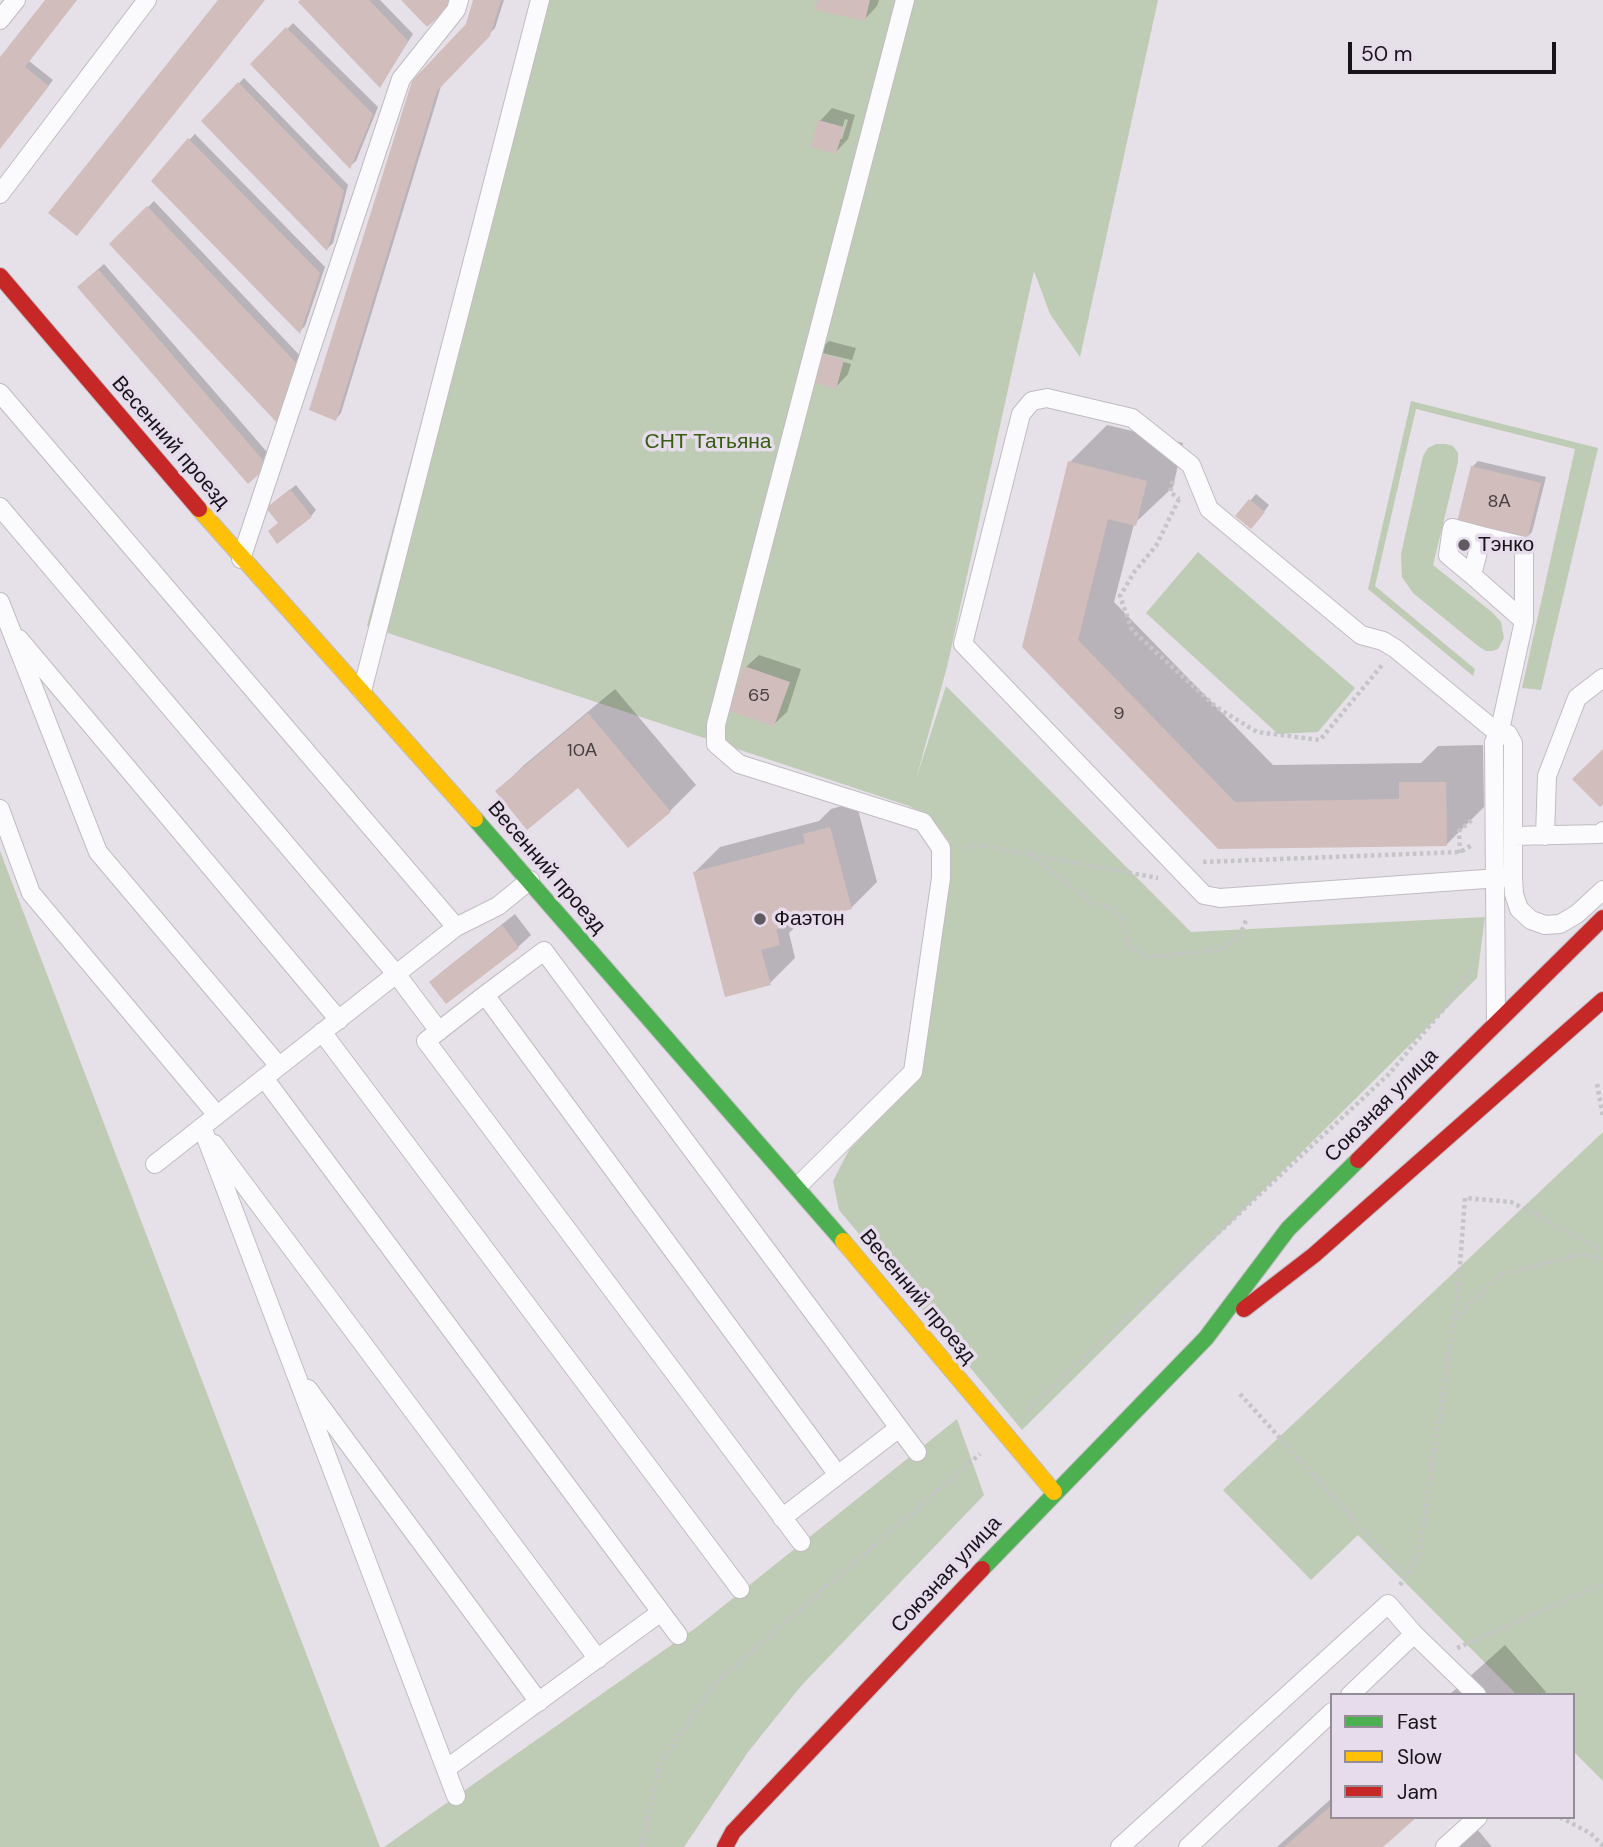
<!DOCTYPE html>
<html>
<head>
<meta charset="utf-8">
<style>
  body { margin:0 }
  #map { position:relative; width:1603px; height:1847px; overflow:hidden; background:#e6e0e8; font-family:"DM Sans",sans-serif }
  canvas { display:block }
  .legend { position:absolute; left:1330px; top:1693px; width:245px; height:126px; box-sizing:border-box; background:#e7dcec; border:2px solid #948c97; margin:0; padding:9px 12px; list-style:none; font-size:21px; color:#171318 }
  .legend li { display:flex; align-items:center; gap:14px; height:35px }
  .legend b { width:35px; border:2px solid #948c97 }
  .scale { position:absolute; left:1348px; top:42px; width:208px; height:32px; box-sizing:border-box; border:4px solid #171318; border-top:0; padding-left:9px; font-size:21px; line-height:24px; white-space:nowrap; color:#171318; -webkit-text-stroke:5px #e7dcec; paint-order:stroke }
</style>
</head>
<body>
<div id="map">
<canvas width="1603" height="1847"></canvas>
<ul class="legend">
<li><b style="height:9px;background:#4caf50"></b>Fast</li>
<li><b style="height:9px;background:#ffc107"></b>Slow</li>
<li><b style="height:9px;background:#c62828"></b>Jam</li>
</ul>
<div class="scale">50 m</div>
</div>
<script>
const ctx = document.querySelector('canvas').getContext('2d');
ctx.lineJoin = 'round';
function fillPath(path, color) { ctx.fillStyle = color; ctx.fill(path, 'evenodd'); }
const shape = rows => new Path2D(rows.map(r => 'M' + r).join(''));
function trace(path, color, width, dash) { ctx.strokeStyle = color; ctx.lineWidth = width; ctx.lineCap = dash ? 'butt' : 'round'; ctx.setLineDash(dash || []); ctx.stroke(path); }
function drawText(font, color, halo, rows, align = 'center') {
  ctx.font = font + ' "DM Sans",sans-serif'; ctx.lineWidth = 7; ctx.setLineDash([]); ctx.textBaseline = 'middle'; ctx.strokeStyle = halo; ctx.fillStyle = color; for (const [text, x, y, turn = 0] of rows) {
    ctx.save(); ctx.translate(x, y); ctx.rotate((+turn || 0) * Math.PI / 180); ctx.textAlign = isNaN(turn) ? turn : align; if (halo) ctx.strokeText(text, 0, 0); ctx.fillText(text, 0, 0); ctx.restore();
  }
}
fillPath(shape([
  [533,0,1158,0,1080,357,1050,314,1034,271,947,667,916,779,946,686,1191,932,1485,917,1477,978,1022,1430,839,1210,833,1181,849,1150,912,1086,923,1070,947,884,950,843,931,818,909,806,367,626],
  [1411,401,1598,448,1541,690,1522,688,1575,449,1416,409,1375,586,1475,669,1473,676,1368,589],
  [1436,444,1446,444,1453,446,1458,453,1458,462,1433,565,1493,613,1501,622,1504,638,1498,649,1492,651,1486,651,1478,646,1413,593,1402,577,1401,554,1423,456,1428,448],
  [1198,552,1355,688,1318,732,1278,734,1146,613],
  [0,851,380,1847,0,1847],
  [1603,1132,1603,1781,1573,1751,1573,1695,1517,1695,1358,1535,1311,1580,1223,1490],
  [957,1419,984,1495,801,1686,748,1752,684,1847,384,1847,697,1627]
]), '#bfccb5');
fillPath(shape([
  [47,0,76,0,29,61,53,80,0,148,0,60],
  [302,0,380,0,413,34,380,86],
  [475,0,504,0,495,28,442,83,341,413,336,419,413,82,467,25],
  [818,0,879,0,877,6,865,19],
  [293,23,378,107,356,161,350,166,253,64],
  [244,78,348,185,333,243,327,249,203,121],
  [832,108,855,115,848,139,836,152,820,121],
  [845,119,848,120,842,139,839,139],
  [195,134,325,267,305,326,300,331,189,140],
  [154,201,304,360,284,417,112,244],
  [104,264,273,459,248,482,85,281],
  [829,341,856,348,852,360,822,353,822,356,851,364,848,374,836,387,816,353],
  [1107,425,1183,443,1173,487,1134,524,1114,602,1273,765,1421,763,1438,746,1483,745,1484,807,1447,844,1219,847,1024,647,1070,462],
  [1478,461,1546,477,1532,532,1526,538,1472,467],
  [296,485,316,510,311,516,280,522,274,502],
  [1256,494,1269,505,1257,521,1237,516],
  [759,655,801,669,787,712,774,724,746,667],
  [615,689,696,785,670,811,578,785,497,792,523,766],
  [856,802,877,882,851,908,801,921,789,933,795,958,770,983,695,872,720,847,819,821,831,809],
  [515,914,531,935,518,947,431,982,444,970],
  [1505,1645,1546,1692,1543,1695,1449,1695],
  [1332,1798,1332,1817,1380,1847,1277,1847],
  [1477,1829,1492,1847,1457,1847]
]), '#0003');
fillPath(shape([
  [45,0,77,0,25,67,49,86,0,149,0,57],
  [218,0,265,0,77,236,48,213],
  [300,0,369,0,408,41,380,88,298,2],
  [401,0,451,0,449,8,427,27],
  [473,0,501,0,490,36,437,91,336,421,309,410,412,81,466,24],
  [817,0,870,0,865,21,815,10],
  [286,27,373,114,350,169,250,64],
  [238,82,344,191,327,251,201,121],
  [818,120,844,127,836,154,811,147],
  [188,138,320,273,300,334,151,181],
  [147,206,299,366,279,425,109,244],
  [98,269,268,466,248,484,77,287],
  [814,352,844,360,836,389,807,381],
  [1068,461,1147,481,1136,526,1108,519,1078,640,1235,802,1399,799,1399,782,1446,782,1447,846,1218,849,1022,647],
  [1471,466,1541,483,1527,540,1457,522],
  [290,489,312,517,277,544,268,531,278,523,266,508],
  [1249,499,1265,512,1251,529,1235,516],
  [744,666,790,682,774,726,729,711],
  [588,713,671,812,628,848,578,788,527,830,495,791],
  [1603,749,1603,804,1600,807,1572,779],
  [830,827,852,909,776,929,780,945,761,950,771,985,725,997,693,872,805,843,803,834],
  [502,925,519,948,446,1004,429,982],
  [1332,1805,1332,1817,1417,1817,1383,1847,1284,1847]
]), '#d1bebc');
const lane = shape([
  [0,20,16,0],
  [0,194,147,0],
  [0,393,456,927],
  [0,507,397,975,439,1031],
  [241,559,401,79,456,10,459,0],
  [1472,575,1448,555,1452,528,1482,536],
  [0,602,98,852,279,1066],
  [19,639,339,1020],
  [362,691,540,0],
  [0,809,31,893,217,1115],
  [1513,836,1600,834,1603,831],
  [1545,836,1547,776,1577,698,1603,678],
  [1513,877,1220,898,1204,895,963,644,1021,414,1032,401,1047,398,1132,418,1191,465,1209,509,1361,635,1383,641,1396,649,1499,734,1524,621,1472,575,1482,536,1524,546,1524,621],
  [485,995,838,1475],
  [1496,1021,1494,742,1499,734,1508,734,1513,743,1513,877,1514,894,1519,909,1531,920,1545,925,1560,924,1577,914,1603,890],
  [322,1032,740,1589],
  [264,1078,678,1635],
  [202,1127,456,1796],
  [214,1144,598,1659],
  [155,1164,456,927,498,906,530,880],
  [797,1187,913,1072,941,878,941,848,923,822,739,764,716,744,716,725,905,0],
  [308,1389,539,1702],
  [782,1518,899,1428],
  [801,1542,426,1041,485,995,544,951,917,1452],
  [1350,1695,1414,1634,1477,1695],
  [446,1769,661,1612],
  [1120,1847,1388,1604,1414,1634],
  [1188,1847,1332,1712],
  [1445,1847,1478,1817]
]);
const fast = shape([
  [475,819,843,1241],
  [982,1569,1206,1338,1288,1229,1358,1160]
]);
const slow = shape([
  [199,509,475,819],
  [843,1241,1054,1492]
]);
const jam = shape([
  [0,276,199,509],
  [1358,1160,1603,918],
  [1244,1309,1314,1255,1603,1000],
  [725,1847,733,1832,982,1569]
]);
trace(lane, '#c1bcc2', 20);
trace(fast, '#c1bcc2', 18);
trace(slow, '#c1bcc2', 18);
trace(jam, '#c1bcc2', 18);
trace(shape([
  [1173,481,1170,492,1179,499],
  [1179,499,1156,546,1135,571,1120,596,1132,630,1216,707,1257,732,1320,740,1383,664],
  [963,847,984,846,1158,878],
  [1460,853,1459,831,1473,819],
  [1030,854,1093,903,1112,908,1124,925,1130,947,1148,957,1220,950,1240,935,1247,918],
  [1203,862,1460,852,1472,845],
  [1597,1084,1603,1117],
  [1455,1319,1500,1275,1581,1254,1603,1259],
  [1240,1394,1405,1576],
  [1028,1410,1389,1074,1448,1004,1472,968],
  [1400,1585,1419,1555,1458,1291,1465,1198,1511,1202,1603,1250],
  [1457,1648,1603,1584],
  [1560,1817,1590,1833,1603,1846],
  [642,1847,660,1763,717,1681,980,1454]
]), '#c5c4c6', 4.5, [3.5, 3.5]);
trace(lane, '#fbfafc', 18);
trace(fast, '#4caf50', 16);
trace(slow, '#ffc107', 16);
trace(jam, '#c62828', 16);
for (const [x, y, r, color] of [
  [1464,545,7,"#5f5b61"],
  [760,919,7,"#5f5b61"]
]) { const dot = new Path2D(); dot.arc(x, y, r, 0, 2 * Math.PI); ctx.fillStyle = color; ctx.fill(dot); trace(dot, '#e7dcec', 2.5); }
drawText('18px', '#463e41', null, [
  ["8А",1499,502],
  ["65",759,696],
  ["9",1119,714],
  ["10А",582,751]
]);
drawText('21px', '#365c10', '#e7dcec', [
  ["СНТ Татьяна",708,442]
]);
drawText('21px', '#171318', '#e7dcec', [
  ["Весенний проезд",170,443,49],
  ["Весенний проезд",546,868,49],
  ["Союзная улица",1382,1106,-45],
  ["Весенний проезд",917,1297,50],
  ["Союзная улица",947,1575,-47]
]);
drawText('21px', '#171318', '#e7dcec', [
  ["Тэнко",1478,545],
  ["Фаэтон",774,919]
], 'left');
</script>
</body>
</html>
